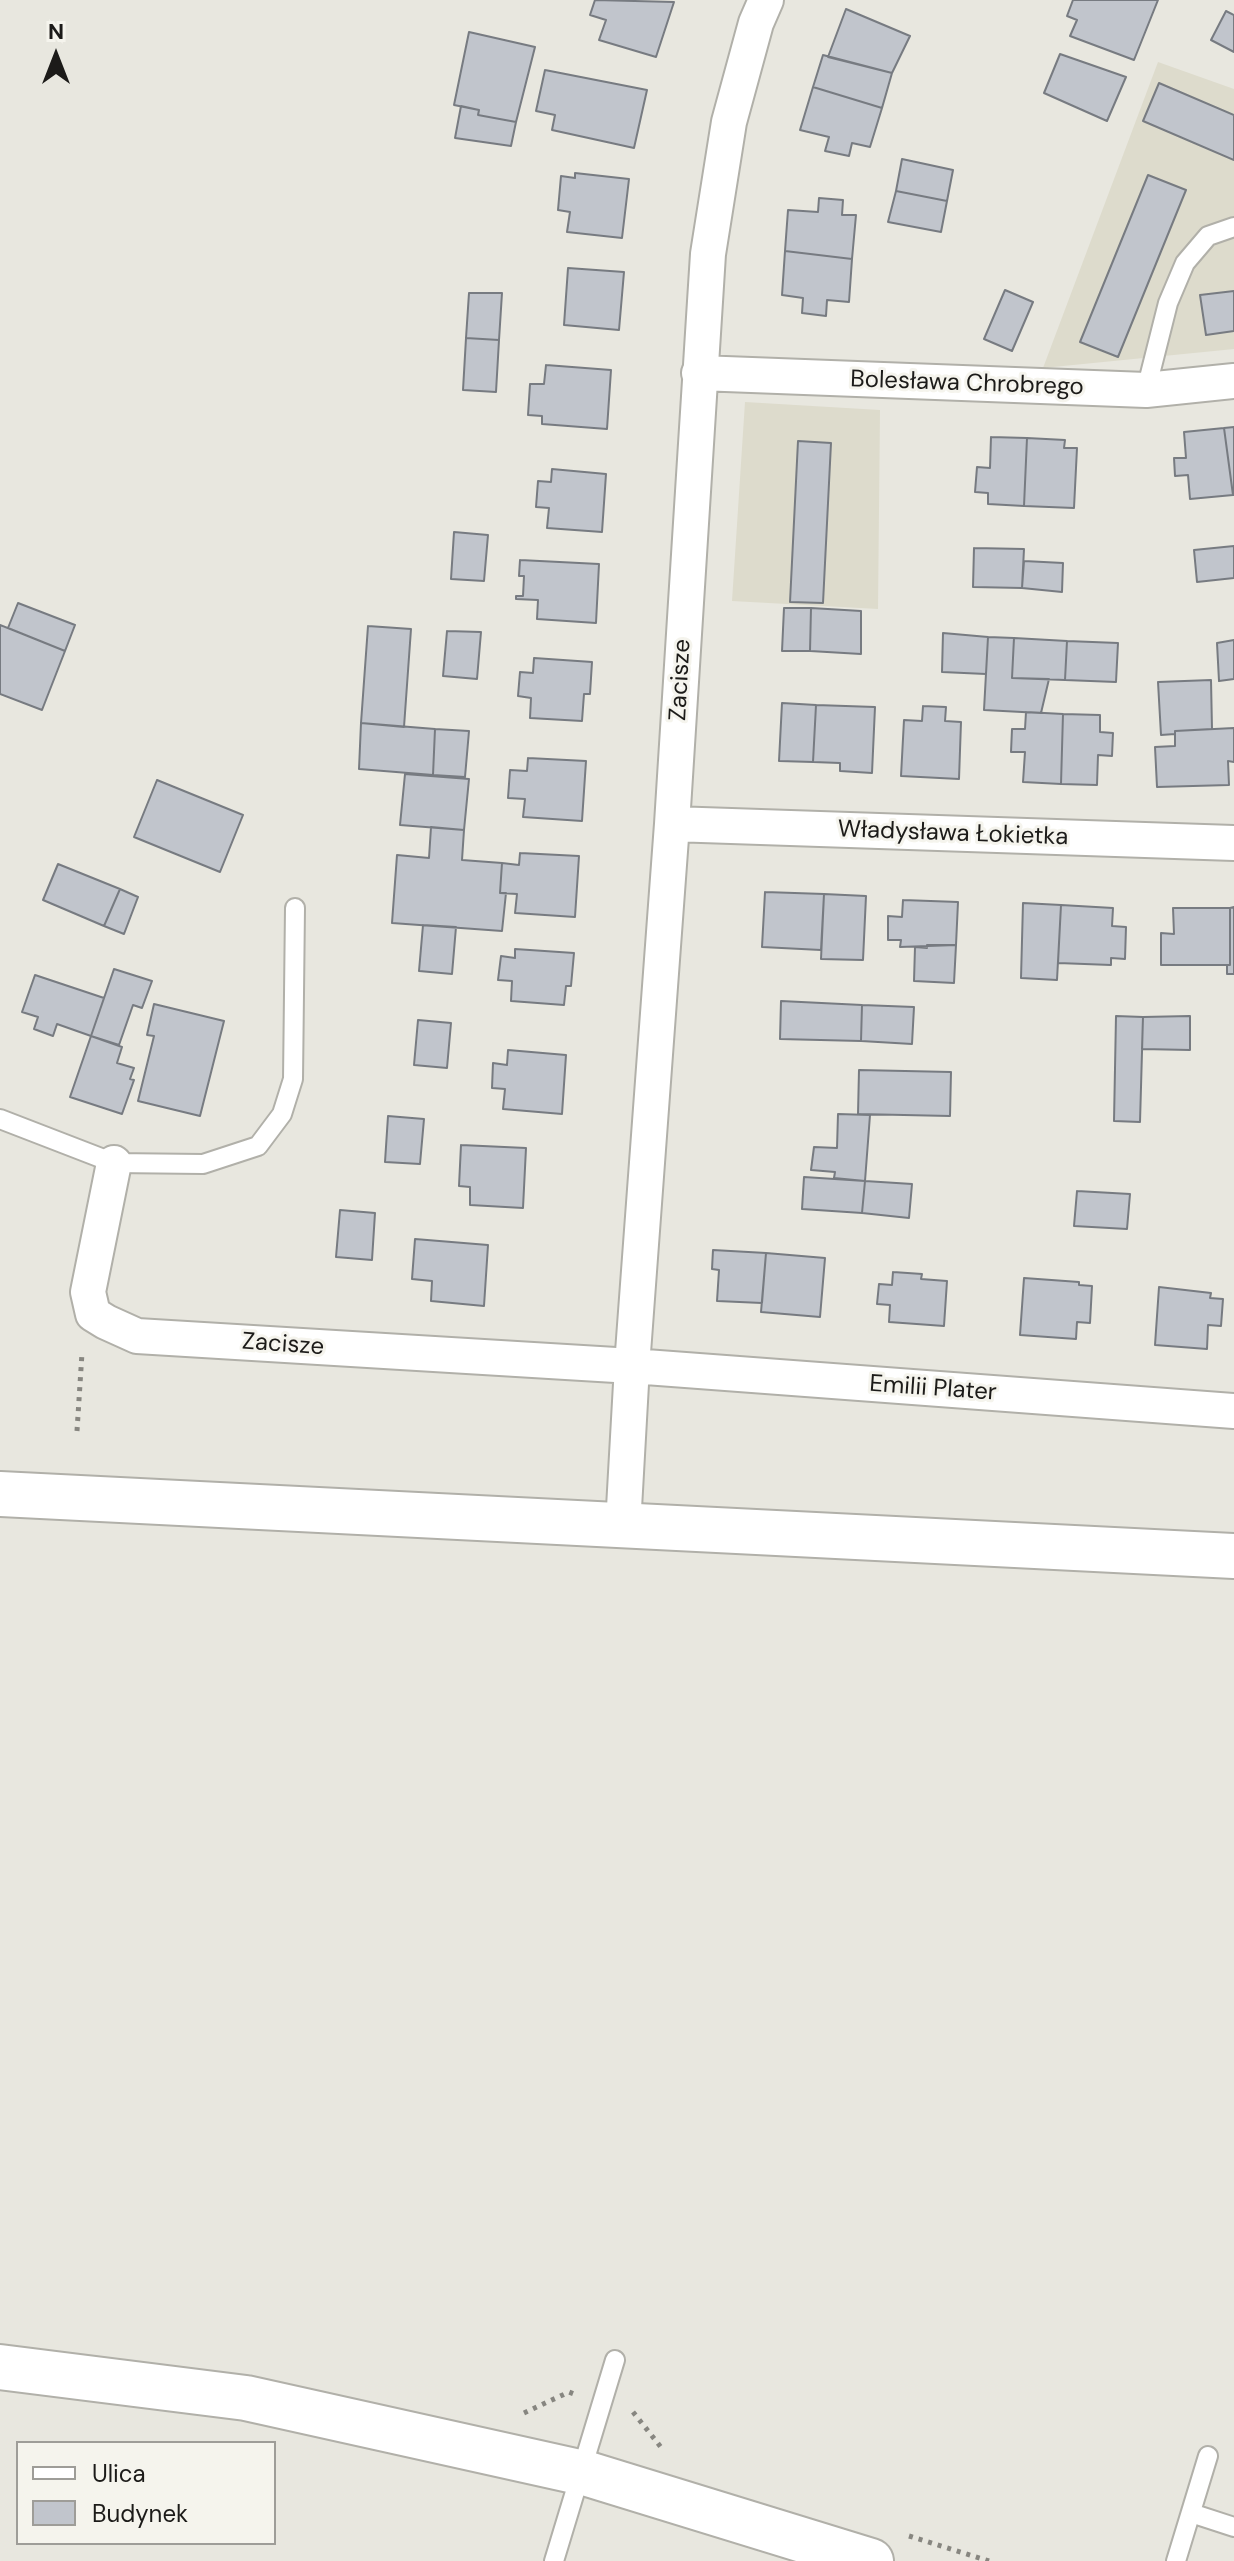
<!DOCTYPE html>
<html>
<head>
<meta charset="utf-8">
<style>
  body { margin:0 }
  #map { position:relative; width:1234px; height:2561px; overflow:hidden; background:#e8e7df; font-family:"DM Sans",sans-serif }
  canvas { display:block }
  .legend { position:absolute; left:16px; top:2441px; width:260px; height:104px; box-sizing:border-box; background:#f5f4ed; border:2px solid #9e9d98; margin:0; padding:10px 14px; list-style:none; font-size:24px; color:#1c1b19 }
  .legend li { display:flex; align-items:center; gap:16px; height:40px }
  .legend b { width:40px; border:2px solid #9e9d98 }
  .north { position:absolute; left:16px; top:16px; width:80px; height:80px; -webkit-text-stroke:6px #f5f4ed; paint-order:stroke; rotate:0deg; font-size:22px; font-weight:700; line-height:32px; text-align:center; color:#1c1b19 }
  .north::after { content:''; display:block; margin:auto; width:28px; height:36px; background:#1c1b19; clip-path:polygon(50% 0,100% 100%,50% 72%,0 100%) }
</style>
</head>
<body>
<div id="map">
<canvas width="1234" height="2561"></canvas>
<ul class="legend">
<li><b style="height:10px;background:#fff"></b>Ulica</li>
<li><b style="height:22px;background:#c1c5cc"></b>Budynek</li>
</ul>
<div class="north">N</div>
</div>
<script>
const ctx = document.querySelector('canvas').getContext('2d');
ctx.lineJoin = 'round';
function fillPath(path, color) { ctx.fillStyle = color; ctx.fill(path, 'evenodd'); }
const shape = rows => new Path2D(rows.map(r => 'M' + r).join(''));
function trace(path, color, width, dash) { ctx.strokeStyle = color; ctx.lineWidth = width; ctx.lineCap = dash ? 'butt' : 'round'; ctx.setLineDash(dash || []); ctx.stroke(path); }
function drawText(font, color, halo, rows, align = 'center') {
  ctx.font = font + ' "DM Sans",sans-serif'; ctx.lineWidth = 6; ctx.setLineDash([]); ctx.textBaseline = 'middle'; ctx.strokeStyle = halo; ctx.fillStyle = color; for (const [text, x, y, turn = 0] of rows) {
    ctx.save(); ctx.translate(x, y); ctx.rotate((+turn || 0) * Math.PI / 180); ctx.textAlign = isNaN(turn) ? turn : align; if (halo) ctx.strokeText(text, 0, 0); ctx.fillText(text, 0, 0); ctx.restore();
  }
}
fillPath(shape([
  [1158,62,1234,89,1234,349,1043,368],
  [745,402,880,410,878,609,732,601]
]), '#dddbcc');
const building = shape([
  [595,0,674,2,656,57,599,40,606,20,590,15,595,0],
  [1073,0,1158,0,1134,60,1070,36,1077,20,1067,16,1073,0],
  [846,9,910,36,892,73,828,57,846,9],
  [1226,11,1234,15,1234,52,1211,40,1226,11],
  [469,32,535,47,516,122,478,115,479,110,454,105,469,32],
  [1060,54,1126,77,1107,121,1044,93,1060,54],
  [823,55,892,73,882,108,813,87,823,55],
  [545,70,647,90,634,148,552,130,555,115,536,111,545,70],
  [1159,83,1234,115,1234,160,1143,121,1159,83],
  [813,87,882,108,870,147,852,143,849,156,825,151,829,137,800,130,813,87],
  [461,106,479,110,478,115,516,122,511,146,455,138,461,106],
  [902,159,953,170,947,201,896,191,902,159],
  [575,173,629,179,622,238,567,232,570,212,558,210,561,176,575,178,575,173],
  [1148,175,1186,190,1118,357,1080,342,1148,175],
  [896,191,947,201,941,232,888,222,896,191],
  [819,198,843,200,842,215,856,215,852,259,785,251,788,210,818,212,819,198],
  [785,251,852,259,849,302,827,300,826,316,802,313,803,298,782,295,785,251],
  [568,268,624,272,619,330,564,325,568,268],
  [1005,290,1033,302,1012,351,984,339,1005,290],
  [1234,291,1234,331,1206,335,1200,295,1234,291],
  [469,293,502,293,499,340,466,338,469,293],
  [466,338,499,340,496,392,463,390,466,338],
  [546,365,611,370,607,429,542,424,542,416,528,415,530,384,544,384,546,365],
  [1234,427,1234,495,1233,495,1224,428,1234,427],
  [1224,428,1233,495,1190,499,1188,475,1175,476,1174,458,1186,458,1184,432,1224,428],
  [991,437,1027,438,1024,506,988,504,988,493,975,492,977,467,990,468,991,437],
  [1027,438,1065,440,1064,448,1077,448,1074,508,1024,506,1027,438],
  [798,441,831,443,823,603,790,602,798,441],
  [552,469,606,474,602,532,547,528,549,508,536,507,538,481,551,482,552,469],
  [454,532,488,535,484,581,451,579,454,532],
  [1234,546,1234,578,1197,582,1194,550,1234,546],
  [974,548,1024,549,1022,588,973,587,974,548],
  [520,560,599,564,596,623,537,619,538,600,516,599,516,596,523,596,524,576,519,576,520,560],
  [1024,561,1063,563,1062,592,1022,588,1024,561],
  [18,603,75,625,65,651,8,628,18,603],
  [784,608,811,608,810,651,782,651,784,608],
  [811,608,861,611,861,654,810,651,811,608],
  [0,625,65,651,42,710,0,694,0,625],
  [368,626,411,629,404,727,361,723,368,626],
  [447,631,481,632,477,679,443,676,447,631],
  [943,633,988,637,986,674,942,672,943,633],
  [988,637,1014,638,1012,678,1049,679,1041,713,984,710,988,637],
  [1014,638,1067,641,1065,680,1012,678,1014,638],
  [1234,640,1234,679,1219,681,1217,643,1234,640],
  [1067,641,1118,643,1116,682,1065,680,1067,641],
  [534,658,592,662,590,694,584,694,582,721,530,718,531,698,518,696,520,672,533,673,534,658],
  [1211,680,1212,729,1175,731,1175,734,1161,735,1158,682,1211,680],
  [782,703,816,705,813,762,779,761,782,703],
  [816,705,875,707,872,773,840,771,840,763,813,762,816,705],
  [923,706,946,707,945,721,961,722,959,779,901,776,904,720,922,721,923,706],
  [1026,712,1063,714,1061,784,1023,782,1025,752,1011,752,1012,729,1025,729,1026,712],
  [1063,714,1100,715,1100,732,1113,733,1112,756,1098,755,1097,785,1061,784,1063,714],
  [361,723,435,729,433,775,359,769,361,723],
  [1234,728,1234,762,1228,761,1229,785,1157,787,1155,747,1175,746,1175,731,1234,728],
  [435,729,469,731,465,777,433,775,435,729],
  [528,758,586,761,582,821,523,817,525,799,508,798,510,770,527,771,528,758],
  [405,774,469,779,464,830,400,825,405,774],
  [157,780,243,815,220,872,134,837,157,780],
  [431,827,464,830,462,860,502,863,500,893,506,893,502,931,392,923,397,855,429,858,431,827],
  [520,853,579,856,575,917,515,913,517,894,500,893,502,863,519,865,520,853],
  [58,864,120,889,104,926,43,900,58,864],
  [120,889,138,897,124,934,104,926,120,889],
  [765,892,824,894,821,950,762,947,765,892],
  [824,894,866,896,863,960,821,959,824,894],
  [903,900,958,902,956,945,900,947,901,940,888,940,888,916,902,917,903,900],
  [1023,903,1061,905,1057,980,1021,978,1023,903],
  [1061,905,1113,908,1112,926,1126,927,1125,959,1111,958,1111,965,1058,963,1061,905],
  [1234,907,1234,974,1227,974,1227,965,1230,965,1230,908,1234,907],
  [1173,908,1230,908,1230,965,1161,965,1161,933,1174,934,1173,908],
  [423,925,456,927,452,974,419,971,423,925],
  [927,945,956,945,954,983,914,981,915,947,927,948,927,945],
  [515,949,574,953,571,986,566,986,564,1005,511,1001,512,981,498,980,501,956,515,958,515,949],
  [114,969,152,981,142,1008,133,1005,119,1045,91,1036,114,969],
  [35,975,104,998,91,1036,57,1024,53,1036,34,1029,38,1017,22,1012,35,975],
  [781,1001,862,1005,861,1041,780,1039,781,1001],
  [154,1004,224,1021,200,1116,138,1101,154,1036,147,1035,154,1004],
  [862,1005,914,1007,912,1044,861,1041,862,1005],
  [1116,1016,1143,1017,1140,1122,1114,1121,1116,1016],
  [1190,1016,1190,1050,1142,1049,1143,1017,1190,1016],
  [418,1020,451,1023,447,1068,414,1065,418,1020],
  [91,1036,122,1047,117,1063,134,1068,130,1079,134,1080,122,1114,70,1097,91,1036],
  [508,1050,566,1055,562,1114,503,1109,505,1089,492,1088,493,1063,507,1065,508,1050],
  [859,1070,951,1072,950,1116,858,1114,859,1070],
  [838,1114,870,1115,865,1181,834,1178,835,1172,811,1170,814,1147,837,1148,838,1114],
  [388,1116,424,1119,420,1164,385,1162,388,1116],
  [461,1145,526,1148,523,1208,470,1205,470,1187,459,1186,461,1145],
  [804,1177,865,1181,862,1213,802,1209,804,1177],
  [865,1181,912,1184,909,1218,862,1213,865,1181],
  [1077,1191,1130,1194,1127,1229,1074,1226,1077,1191],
  [340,1210,375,1213,372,1260,336,1257,340,1210],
  [415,1239,488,1245,484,1306,431,1301,432,1281,412,1279,415,1239],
  [713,1250,766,1253,762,1303,717,1301,719,1270,712,1269,713,1250],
  [766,1253,825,1258,820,1317,761,1312,766,1253],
  [893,1272,922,1274,921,1279,947,1281,944,1326,889,1322,890,1305,877,1304,879,1284,892,1285,893,1272],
  [1024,1278,1079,1282,1079,1285,1092,1286,1090,1323,1077,1322,1076,1339,1020,1335,1024,1278],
  [1159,1287,1211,1293,1210,1298,1223,1299,1221,1326,1208,1325,1207,1349,1155,1345,1159,1287]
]);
fillPath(building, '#c1c5cc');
trace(building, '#777b81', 2);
const lane = shape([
  [1146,390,1168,303,1185,263,1208,236,1234,227],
  [0,1119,114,1163,203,1164,258,1146,282,1114,293,1079,295,908],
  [1191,2513,1234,2527],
  [554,2561,615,2360],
  [1176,2561,1208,2456]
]);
const street = shape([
  [699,373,1146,390,1234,381],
  [672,824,1234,843],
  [114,1163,88,1292,93,1314,106,1322,137,1336,632,1366,1234,1411],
  [623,1526,632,1366,672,824,708,254,729,122,756,23,766,0]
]);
const secondary = shape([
  [0,1494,1234,1556],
  [0,2367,246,2398,588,2474,871,2561]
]);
trace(lane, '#b1b0a9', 22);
trace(street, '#b1b0a9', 38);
trace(secondary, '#b1b0a9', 48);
trace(shape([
  [77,1431,82,1353],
  [633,2412,664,2451],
  [524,2413,569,2392,574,2394],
  [909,2536,989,2561]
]), '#878680', 5, [4, 6]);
trace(lane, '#fff', 18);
trace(street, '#fff', 34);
trace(secondary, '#fff', 44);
drawText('24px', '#1c1b19', '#f5f4ed', [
  ["Bolesława Chrobrego",967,384,2],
  ["Zacisze",681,680,-87],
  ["Władysława Łokietka",953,834,2],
  ["Zacisze",283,1345,4],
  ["Emilii Plater",933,1389,4]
]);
</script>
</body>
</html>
